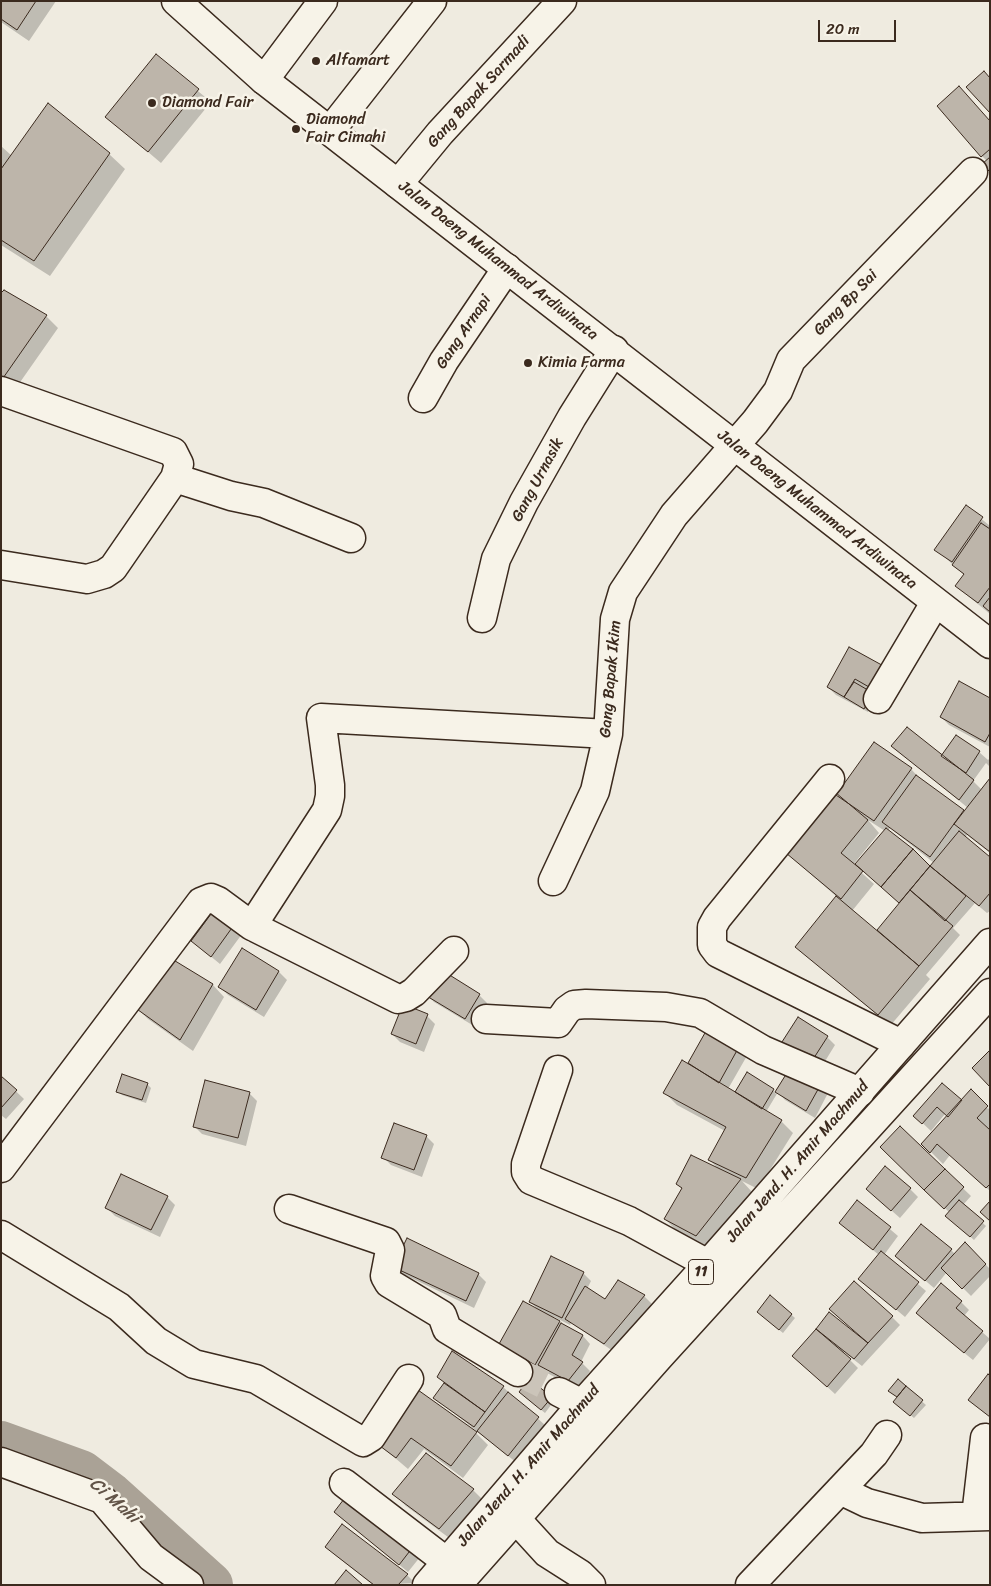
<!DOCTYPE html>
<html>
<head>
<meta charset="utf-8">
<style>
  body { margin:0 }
  #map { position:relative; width:991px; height:1586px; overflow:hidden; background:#efebe0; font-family:Sriracha,sans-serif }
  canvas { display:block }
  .frame { position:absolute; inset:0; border:2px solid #3b2a1e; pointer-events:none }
  .scale { position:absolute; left:818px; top:20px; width:78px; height:22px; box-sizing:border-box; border:2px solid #3b2a1e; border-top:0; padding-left:6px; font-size:15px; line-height:18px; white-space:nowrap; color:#3b2a1e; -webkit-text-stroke:4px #f7f3e8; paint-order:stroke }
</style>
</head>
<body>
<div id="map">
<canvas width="991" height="1586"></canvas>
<div class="frame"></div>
<div class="scale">20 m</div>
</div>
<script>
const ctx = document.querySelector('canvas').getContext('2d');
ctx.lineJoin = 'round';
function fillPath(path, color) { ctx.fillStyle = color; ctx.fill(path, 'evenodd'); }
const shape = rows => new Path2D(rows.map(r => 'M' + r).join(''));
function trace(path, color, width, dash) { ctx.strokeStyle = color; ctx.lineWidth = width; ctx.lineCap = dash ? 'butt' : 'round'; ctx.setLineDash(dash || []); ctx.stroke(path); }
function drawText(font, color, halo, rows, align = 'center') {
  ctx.font = font + ' Sriracha,sans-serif'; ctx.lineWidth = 5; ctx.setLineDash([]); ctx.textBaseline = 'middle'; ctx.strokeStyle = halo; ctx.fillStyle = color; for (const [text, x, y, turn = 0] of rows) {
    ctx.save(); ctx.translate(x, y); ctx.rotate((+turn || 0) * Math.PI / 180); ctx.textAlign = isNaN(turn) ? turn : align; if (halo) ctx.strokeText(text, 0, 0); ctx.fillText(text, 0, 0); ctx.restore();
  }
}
fillPath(shape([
  [1,1,56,1,29,41,1,22],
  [156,56,211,102,161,163,107,117],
  [990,122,990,170,987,161,982,156],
  [1,146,12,156,109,154,125,169,50,276,1,245],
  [1,295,46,316,58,328,9,398,1,392],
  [966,506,990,526,990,614,956,586,964,575,936,549],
  [850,648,876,697,868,712,836,695,828,687],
  [990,699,990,747,949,725,941,717],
  [893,746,942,758,979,752,988,760,990,758,990,767,986,763,973,781,982,790,990,780,990,853,967,835,965,837,990,858,990,911,987,913,975,903,953,928,960,935,926,975,930,979,890,1026,796,946,837,897,781,848,837,796,911,769,923,782,965,812,968,808],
  [868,820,885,831,865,872,901,904,877,932,852,911,874,884,853,865,879,833],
  [890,828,934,863,930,868,888,831],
  [214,912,242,934,220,964,192,941],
  [242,950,279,972,287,980,264,1017,228,995,220,987],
  [212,984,224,997,193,1051,148,1019,136,1007],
  [426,994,479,995,487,1003,474,1026,434,1002],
  [427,1016,435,1024,424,1052,400,1042,392,1034],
  [711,1026,748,1054,728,1089,735,1094,773,1090,776,1094,790,1069,828,1093,815,1118,785,1100,778,1092,766,1112,781,1121,793,1133,758,1189,742,1181,752,1192,708,1247,677,1231,665,1219,682,1189,677,1184,719,1169,709,1160,725,1131,677,1105,665,1093,694,1067,690,1063],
  [697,1068,705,1072,704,1075,697,1070],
  [827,1037,835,1045,819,1071,782,1045],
  [1,1077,24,1099,6,1119,1,1115],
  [147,1084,151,1088,146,1103,122,1095,118,1091],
  [942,1084,961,1101,990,1109,990,1191,950,1155,943,1164,923,1144,948,1116,945,1114,931,1131,915,1116],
  [249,1093,257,1101,246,1146,202,1134,194,1126],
  [900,1128,971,1196,963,1205,986,1226,974,1240,951,1219,950,1213,882,1147],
  [426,1136,434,1144,422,1177,391,1165,383,1157],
  [867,1189,910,1189,918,1197,900,1218],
  [167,1197,175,1205,160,1237,115,1216,107,1208],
  [857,1201,898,1236,884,1255,926,1291,905,1317,860,1279,879,1255,840,1223],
  [965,1244,990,1269,990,1276,971,1296,947,1272,934,1288,896,1256,951,1250,955,1254],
  [395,1266,478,1274,486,1282,474,1308,403,1274],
  [583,1273,591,1281,587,1289,605,1301,619,1281,644,1296,652,1304,613,1351,571,1323,570,1325,554,1317,553,1319,583,1336,590,1344,581,1362,590,1371,577,1389,508,1352,500,1344,539,1310,530,1302],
  [771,1297,795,1318,783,1333,762,1316],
  [961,1302,969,1310,964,1316,990,1339,973,1360,925,1321],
  [829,1314,856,1335,892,1317,900,1325,862,1366,844,1352,843,1353,858,1368,835,1394,794,1356],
  [438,1377,503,1387,546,1426,517,1463,435,1398,445,1383],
  [898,1381,926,1405,914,1418,898,1405,898,1398,894,1394],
  [418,1392,476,1433,488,1445,463,1478,424,1449,408,1469,381,1446],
  [524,1396,554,1401,545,1413],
  [473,1490,485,1502,452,1540,406,1506,394,1494],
  [344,1519,424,1552,408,1572],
  [343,1525,407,1575,415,1583,373,1585,335,1555,327,1547]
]), '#0003');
trace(shape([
  [1,1444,81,1473,110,1495,210,1585]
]), '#aaa296', 46);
const building = shape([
  [1,1,36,1,17,30,1,19,1,1],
  [156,54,199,89,148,152,105,117,156,54],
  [984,71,990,78,990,113,966,87,984,71],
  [959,86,990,121,990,149,981,157,937,106,959,86],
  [48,103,110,153,34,261,1,240,1,169,48,103],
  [990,157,990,172,982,164,990,157],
  [4,290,47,315,1,381,1,293,4,290],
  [966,505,983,517,952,562,934,550,966,505],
  [981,523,990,529,990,587,978,603,955,586,964,574,952,565,981,523],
  [990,597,990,612,983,606,990,597],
  [849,647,889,669,876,691,855,679,844,697,827,687,849,647],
  [959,681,990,698,990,733,985,742,940,717,959,681],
  [854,682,873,693,864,709,844,697,854,682],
  [907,727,974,780,959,800,891,746,907,727],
  [956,735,980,751,966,773,941,756,956,735],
  [874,742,912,768,874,821,836,795,874,742],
  [916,775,964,810,930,857,882,822,916,775],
  [990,778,990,852,954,824,990,778],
  [829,787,868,820,841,853,863,871,841,899,780,848,829,787],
  [886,828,913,849,881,887,855,864,886,828],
  [959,831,990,857,990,893,979,906,930,866,959,831],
  [913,849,930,866,899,903,881,887,913,849],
  [930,866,966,896,945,921,910,890,930,866],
  [910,890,953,926,919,966,877,930,910,890],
  [836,896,919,966,878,1015,795,947,836,896],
  [214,910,234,925,211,957,191,941,214,910],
  [242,948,279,971,256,1010,218,987,242,948],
  [167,956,213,984,180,1040,134,1007,167,956],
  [440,969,480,994,465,1019,425,995,440,969],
  [403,1004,428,1014,416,1044,391,1034,403,1004],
  [798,1017,828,1036,810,1064,780,1045,798,1017],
  [710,1024,740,1045,719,1083,688,1063,710,1024],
  [990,1050,990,1087,972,1068,990,1050],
  [682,1060,782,1120,746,1178,708,1160,726,1127,663,1093,682,1060],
  [790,1068,821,1084,806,1111,775,1092,790,1068],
  [747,1072,774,1089,762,1109,735,1092,747,1072],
  [122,1074,148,1083,142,1100,116,1092,122,1074],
  [1,1076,17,1090,1,1108,1,1076],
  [205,1080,250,1092,238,1138,193,1127,205,1080],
  [942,1083,962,1100,948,1117,937,1107,922,1124,913,1116,942,1083],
  [971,1089,988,1106,977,1118,990,1130,990,1184,986,1188,937,1144,930,1153,921,1144,971,1089],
  [394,1123,427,1135,414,1170,381,1158,394,1123],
  [900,1126,945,1169,924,1190,880,1147,900,1126],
  [691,1155,741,1179,696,1236,664,1219,682,1188,676,1184,691,1155],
  [885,1166,911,1188,891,1211,866,1189,885,1166],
  [945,1169,964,1187,944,1209,924,1190,945,1169],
  [121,1174,168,1196,151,1230,105,1208,121,1174],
  [857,1200,891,1227,873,1250,839,1223,857,1200],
  [959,1200,984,1221,970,1237,945,1216,959,1200],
  [990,1201,990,1221,980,1212,990,1201],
  [921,1224,952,1249,925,1281,895,1256,921,1224],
  [407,1238,479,1273,466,1301,393,1267,407,1238],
  [965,1242,986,1264,962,1289,941,1268,965,1242],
  [881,1251,919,1282,896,1310,858,1279,881,1251],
  [551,1256,584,1272,562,1318,529,1302,551,1256],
  [618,1280,645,1295,604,1344,565,1319,585,1286,605,1299,618,1280],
  [854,1281,893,1316,868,1343,829,1309,854,1281],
  [941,1283,962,1301,956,1308,983,1331,964,1353,916,1313,941,1283],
  [770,1295,792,1314,779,1330,757,1312,770,1295],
  [523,1301,560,1321,535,1365,499,1344,523,1301],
  [829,1312,868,1343,854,1359,816,1329,829,1312],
  [561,1323,583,1335,572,1355,583,1362,568,1381,538,1365,561,1323],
  [816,1329,851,1359,827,1387,792,1356,816,1329],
  [452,1351,504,1386,485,1412,437,1377,452,1351],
  [988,1374,990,1376,990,1417,968,1400,988,1374],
  [529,1379,552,1397,541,1410,519,1392,529,1379],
  [898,1379,906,1386,897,1397,888,1391,898,1379],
  [444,1383,485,1412,474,1427,433,1398,444,1383],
  [906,1386,923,1400,910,1416,893,1402,906,1386],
  [418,1390,477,1432,451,1466,411,1438,396,1458,380,1446,418,1390],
  [508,1392,539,1417,508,1456,477,1431,508,1392],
  [426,1453,474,1489,439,1529,392,1494,426,1453],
  [351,1490,416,1543,399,1565,334,1512,351,1490],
  [342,1524,396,1565,408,1574,398,1585,374,1585,325,1547,342,1524],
  [346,1570,363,1585,334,1585,346,1570]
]);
fillPath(building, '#bdb5aa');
trace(building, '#3b2a1e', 1);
trace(shape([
  [518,1372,559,1392]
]), '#cbc4b9', 28, [28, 14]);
const street = shape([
  [264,80,323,1],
  [330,131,432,1],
  [398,184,440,133,562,1],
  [1,391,173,452,179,464,175,478,113,568,104,574,87,579,1,565],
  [423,398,444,361,507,268],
  [175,478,231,496,264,503,351,538],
  [482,618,496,559,524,502,572,417,614,350],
  [878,699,935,603],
  [830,779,717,918,712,927,712,945,718,953,901,1044],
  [553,881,595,791,608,734,615,619,623,592,674,515,755,422,778,391,791,360,973,172],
  [252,926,398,999,406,997,414,992,454,951],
  [486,1019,558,1023,567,1010,574,1005,586,1004,666,1007,700,1013,763,1050,860,1092],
  [558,1070,526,1164,526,1172,531,1180,629,1221,708,1264],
  [1,1168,201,902,211,898,218,901,252,926,327,810,330,796,330,785,321,718,608,734],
  [289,1209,386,1242,390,1250,385,1276,389,1283,442,1315,447,1329,518,1372],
  [1,1235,119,1307,156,1341,194,1364,256,1379,363,1442,371,1437,409,1379],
  [559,1392,582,1404],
  [1,1462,102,1499,151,1557,189,1585],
  [344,1483,447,1562],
  [840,1490,867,1503,922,1518,990,1516],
  [976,1516,985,1438],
  [515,1518,547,1553,580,1574,591,1585],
  [750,1585,874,1454,887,1435]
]);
const secondary = shape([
  [176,1,264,80,990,644]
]);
const highway = shape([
  [427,1585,582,1404,708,1264,990,943],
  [457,1585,659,1357,990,993]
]);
trace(street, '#3b2a1e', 31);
trace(secondary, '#3b2a1e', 31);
trace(highway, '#3b2a1e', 31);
trace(street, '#f7f3e8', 28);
trace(secondary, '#f7f3e8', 28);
trace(highway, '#f7f3e8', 28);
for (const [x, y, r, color] of [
  [316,61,5,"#3b2a1e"],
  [152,103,5,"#3b2a1e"],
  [296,129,5,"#3b2a1e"],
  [528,363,5,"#3b2a1e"]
]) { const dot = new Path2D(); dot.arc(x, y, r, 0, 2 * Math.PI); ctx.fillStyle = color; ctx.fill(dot); trace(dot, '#f7f3e8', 2); }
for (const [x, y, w] of [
  [701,1272,25]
]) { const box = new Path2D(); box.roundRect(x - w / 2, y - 12.5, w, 25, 4); ctx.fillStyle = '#f7f3e8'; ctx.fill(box); trace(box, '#3b2a1e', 1); }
drawText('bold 15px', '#3b2a1e', null, [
  ["11",701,1272]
]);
drawText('16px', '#3b2a1e', '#f7f3e8', [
  ["Alfamart",326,61],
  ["Diamond Fair",162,103],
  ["Diamond",306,120],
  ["Fair Cimahi",306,138],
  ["Kimia Farma",538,363]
], 'left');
drawText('16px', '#3b2a1e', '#f7f3e8', [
  ["Gang Bapak Sarmadi",479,92,-48],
  ["Jalan Daeng Muhammad Ardiwinata",498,261,38],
  ["Gang Bp Sai",846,303,-46],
  ["Gang Arnapi",464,332,-56],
  ["Gang Urnasik",538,480,-62],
  ["Jalan Daeng Muhammad Ardiwinata",817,510,38],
  ["Gang Bapak Ikim",611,679,-85],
  ["Jalan Jend. H. Amir Machmud",798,1162,-49],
  ["Jalan Jend. H. Amir Machmud",529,1466,-49]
]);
drawText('italic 18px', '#625448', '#f7f3e8', [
  ["Ci Mahi",114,1501,41]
]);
</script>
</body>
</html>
